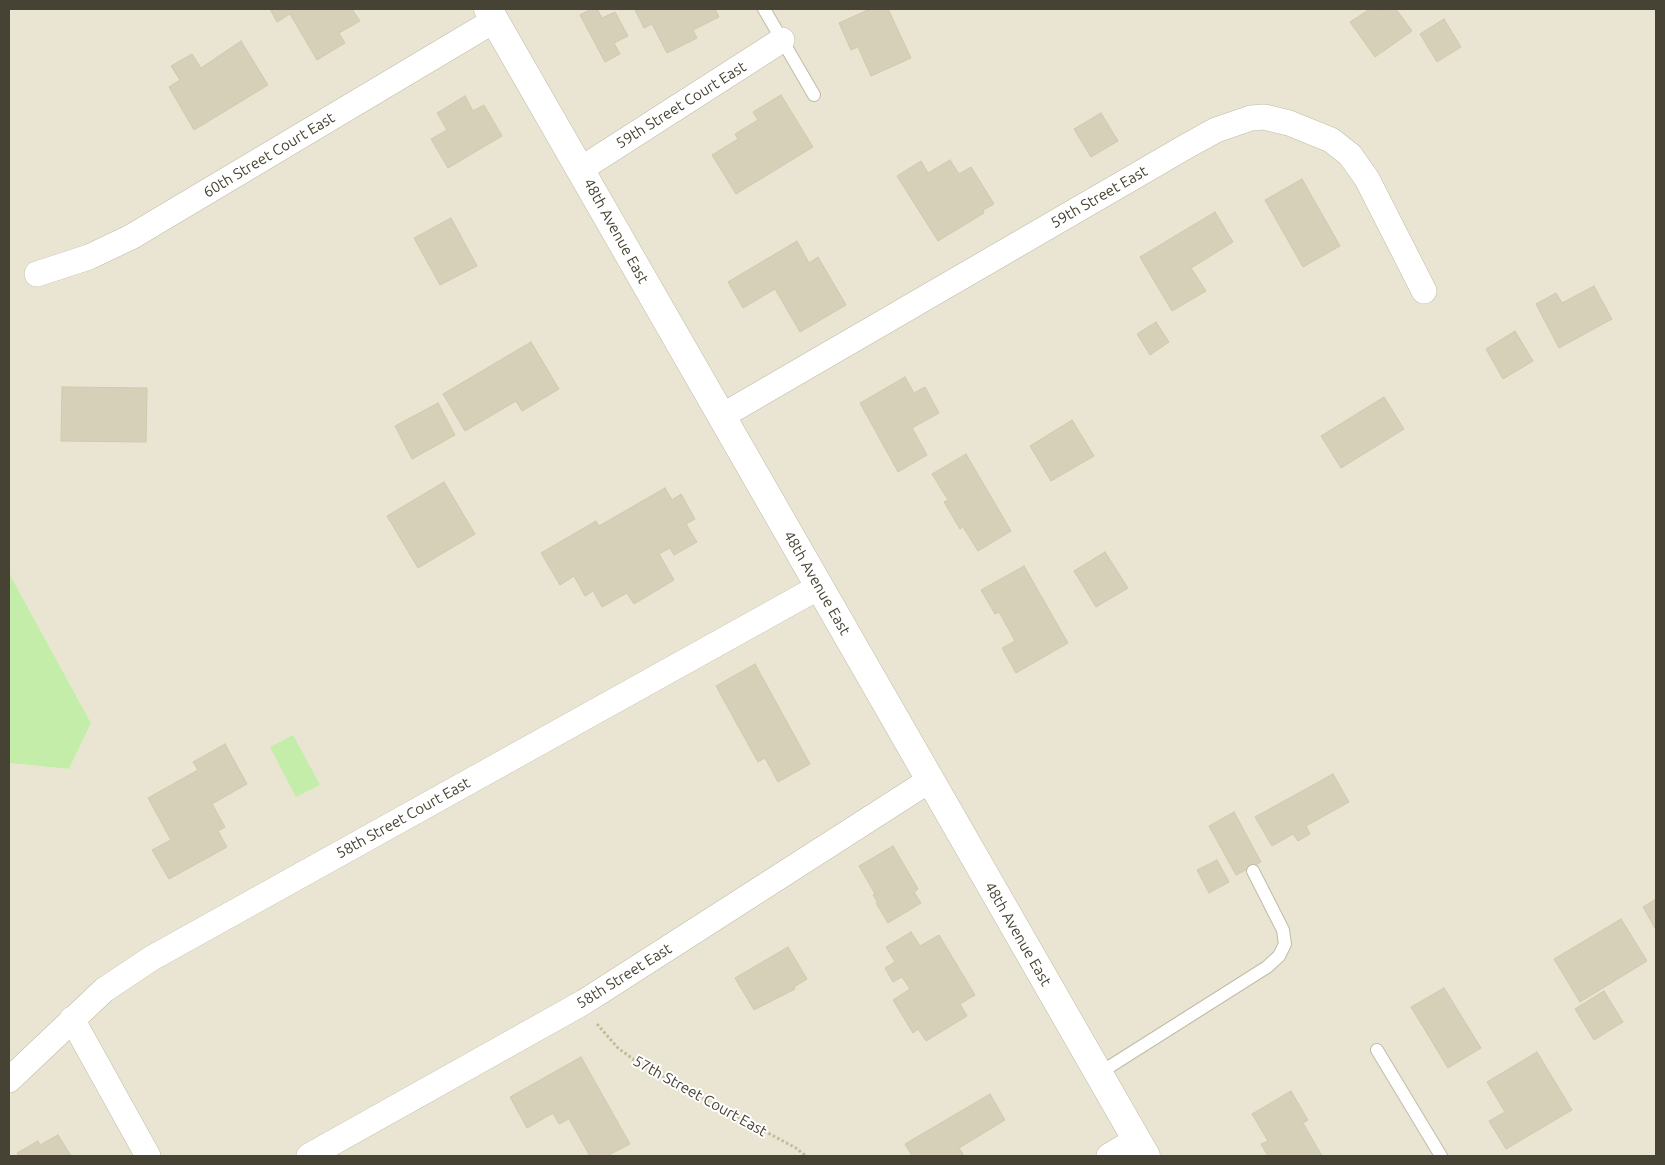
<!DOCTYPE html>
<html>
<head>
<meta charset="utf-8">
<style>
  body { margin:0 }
  #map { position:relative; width:1665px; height:1165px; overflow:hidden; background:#f4f2e5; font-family:Ubuntu,sans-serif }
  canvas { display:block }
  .frame { position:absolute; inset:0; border:10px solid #474334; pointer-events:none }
</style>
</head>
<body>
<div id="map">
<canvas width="1665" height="1165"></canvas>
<div class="frame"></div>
</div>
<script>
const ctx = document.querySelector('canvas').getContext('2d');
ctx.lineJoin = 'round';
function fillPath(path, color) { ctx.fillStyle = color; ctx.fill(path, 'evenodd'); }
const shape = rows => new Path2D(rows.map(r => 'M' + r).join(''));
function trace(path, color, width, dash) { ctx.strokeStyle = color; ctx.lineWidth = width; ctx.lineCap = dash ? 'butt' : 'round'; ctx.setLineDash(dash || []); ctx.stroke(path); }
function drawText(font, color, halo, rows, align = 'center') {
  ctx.font = font + ' Ubuntu,sans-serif'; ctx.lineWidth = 4; ctx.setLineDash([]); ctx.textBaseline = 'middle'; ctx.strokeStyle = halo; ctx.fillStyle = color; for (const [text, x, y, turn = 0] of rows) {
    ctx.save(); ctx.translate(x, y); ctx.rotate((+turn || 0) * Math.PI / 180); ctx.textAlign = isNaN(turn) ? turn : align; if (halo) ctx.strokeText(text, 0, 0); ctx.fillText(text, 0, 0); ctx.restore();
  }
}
fillPath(shape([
  [9,9,1656,9,1656,1156,9,1156,9,763,69,769,91,723,9,573]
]), '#e9e5d2');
fillPath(shape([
  [9,573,91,723,69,769,9,763],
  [293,735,320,785,296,797,270,747]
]), '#c3eda9');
const building = shape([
  [270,9,352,9,360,21,339,33,345,43,317,60,290,14,277,22,270,9],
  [591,9,597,9,602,18,615,12,628,36,614,43,620,54,605,62,580,15,591,9],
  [638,9,715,9,719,17,693,30,697,38,667,53,652,24,644,28,635,10,638,9],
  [870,9,888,9,911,58,871,76,858,47,851,50,839,23,870,9],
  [1370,9,1380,9,1382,11,1386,9,1396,9,1412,31,1375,57,1350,22,1370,9],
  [1444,19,1461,47,1437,62,1420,34,1444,19],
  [241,41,268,85,194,130,169,87,180,80,171,66,192,54,201,68,241,41],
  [781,95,813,147,736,194,712,155,738,139,735,134,758,120,753,112,781,95],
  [465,96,473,111,484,105,502,136,448,168,431,139,447,130,437,113,465,96],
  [1101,113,1118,141,1091,157,1074,129,1101,113],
  [950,160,959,174,971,167,994,204,983,210,984,213,938,241,897,176,921,161,928,173,950,160],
  [1302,179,1340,246,1303,267,1265,200,1302,179],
  [1215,212,1233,242,1191,268,1206,291,1172,311,1140,257,1215,212],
  [451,218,477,266,440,285,414,238,451,218],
  [797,241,809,263,818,257,846,305,800,332,775,289,743,308,728,282,797,241],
  [1594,286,1612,319,1559,348,1536,304,1556,293,1562,303,1594,286],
  [1156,322,1169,342,1150,355,1137,334,1156,322],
  [1515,331,1533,361,1503,379,1486,349,1515,331],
  [531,342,559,389,522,411,516,401,465,431,443,394,531,342],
  [905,377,914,393,925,387,939,413,912,428,927,455,898,472,860,403,905,377],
  [62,387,147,388,146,442,61,441,62,387],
  [1384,397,1404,429,1341,468,1321,436,1384,397],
  [438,403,455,435,412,459,395,426,438,403],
  [1072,420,1094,456,1051,481,1030,446,1072,420],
  [966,454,1011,531,978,551,963,527,960,529,944,502,948,500,932,474,966,454],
  [444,482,475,534,418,568,387,516,444,482],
  [665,488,672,500,681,494,695,519,686,524,697,542,674,555,670,548,659,554,674,580,634,604,627,593,602,607,593,591,585,596,574,576,560,585,541,553,596,521,599,526,665,488],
  [1105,552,1128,588,1096,607,1074,571,1105,552],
  [1024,566,1068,643,1016,673,1002,648,1015,641,999,612,995,614,981,590,1024,566],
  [755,664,810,764,778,782,765,758,758,762,716,686,755,664],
  [225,744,247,784,212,804,225,827,218,831,227,847,169,879,152,850,171,840,148,798,198,770,193,762,225,744],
  [1333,774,1349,802,1306,826,1310,834,1298,841,1293,834,1272,846,1255,817,1333,774],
  [1234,812,1261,862,1236,875,1209,826,1234,812],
  [893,846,918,889,914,892,921,903,888,923,876,903,877,901,873,895,875,894,859,866,893,846],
  [1217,860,1229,882,1209,893,1197,870,1217,860],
  [1656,899,1656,930,1643,907,1656,899],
  [1621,919,1647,961,1580,1002,1554,959,1621,919],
  [911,932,920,946,939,935,975,995,960,1004,967,1016,926,1041,918,1029,913,1033,893,1000,910,989,902,977,893,982,885,968,895,962,886,947,911,932],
  [788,947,807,979,794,987,795,989,754,1010,735,978,788,947],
  [1444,988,1481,1048,1448,1068,1411,1007,1444,988],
  [1604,991,1623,1022,1594,1040,1575,1009,1604,991],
  [1537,1052,1572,1110,1506,1149,1489,1121,1505,1112,1487,1082,1537,1052],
  [581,1057,630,1144,607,1156,590,1156,569,1119,559,1124,553,1113,527,1128,510,1097,581,1057],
  [1291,1091,1308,1120,1303,1123,1322,1156,1268,1156,1261,1144,1268,1141,1252,1114,1291,1091],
  [990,1094,1005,1120,959,1148,964,1156,912,1156,905,1144,990,1094],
  [58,1135,71,1156,19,1156,17,1153,38,1141,40,1145,58,1135]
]);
fillPath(building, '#d7d0b9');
trace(building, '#d2c9ab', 1);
const service = shape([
  [764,9,814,95],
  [1377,1050,1441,1156],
  [1098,1074,1267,967,1279,956,1285,944,1283,930,1253,871]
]);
const minor = shape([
  [581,169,782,40],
  [37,274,89,257,131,237,495,20],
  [722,416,1187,146,1216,130,1251,118,1264,117,1289,123,1331,140,1350,155,1367,179,1424,291],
  [72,1019,148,1156],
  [9,1080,104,990,152,958,819,587],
  [309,1156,584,1002,930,780],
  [1109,1156,1136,1140]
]);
const tertiary = shape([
  [488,9,1146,1156]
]);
trace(service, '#c0bca6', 14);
trace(minor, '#c0bca6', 26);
trace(tertiary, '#c0bca6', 29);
trace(shape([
  [597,1024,618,1048,641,1065,796,1148,806,1156]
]), '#c4bb96', 3, [2.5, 2.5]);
trace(service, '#fff', 12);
trace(minor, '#fff', 25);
trace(tertiary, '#fff', 28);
drawText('15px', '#474334', '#fff', [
  ["59th Street Court East",681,105,-32],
  ["60th Street Court East",269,155,-31],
  ["59th Street East",1099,197,-30],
  ["48th Avenue East",616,231,61],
  ["48th Avenue East",817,583,60],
  ["58th Street Court East",403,818,-29],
  ["48th Avenue East",1018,934,60],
  ["58th Street East",624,976,-32],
  ["57th Street Court East",700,1096,29]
]);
</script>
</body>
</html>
